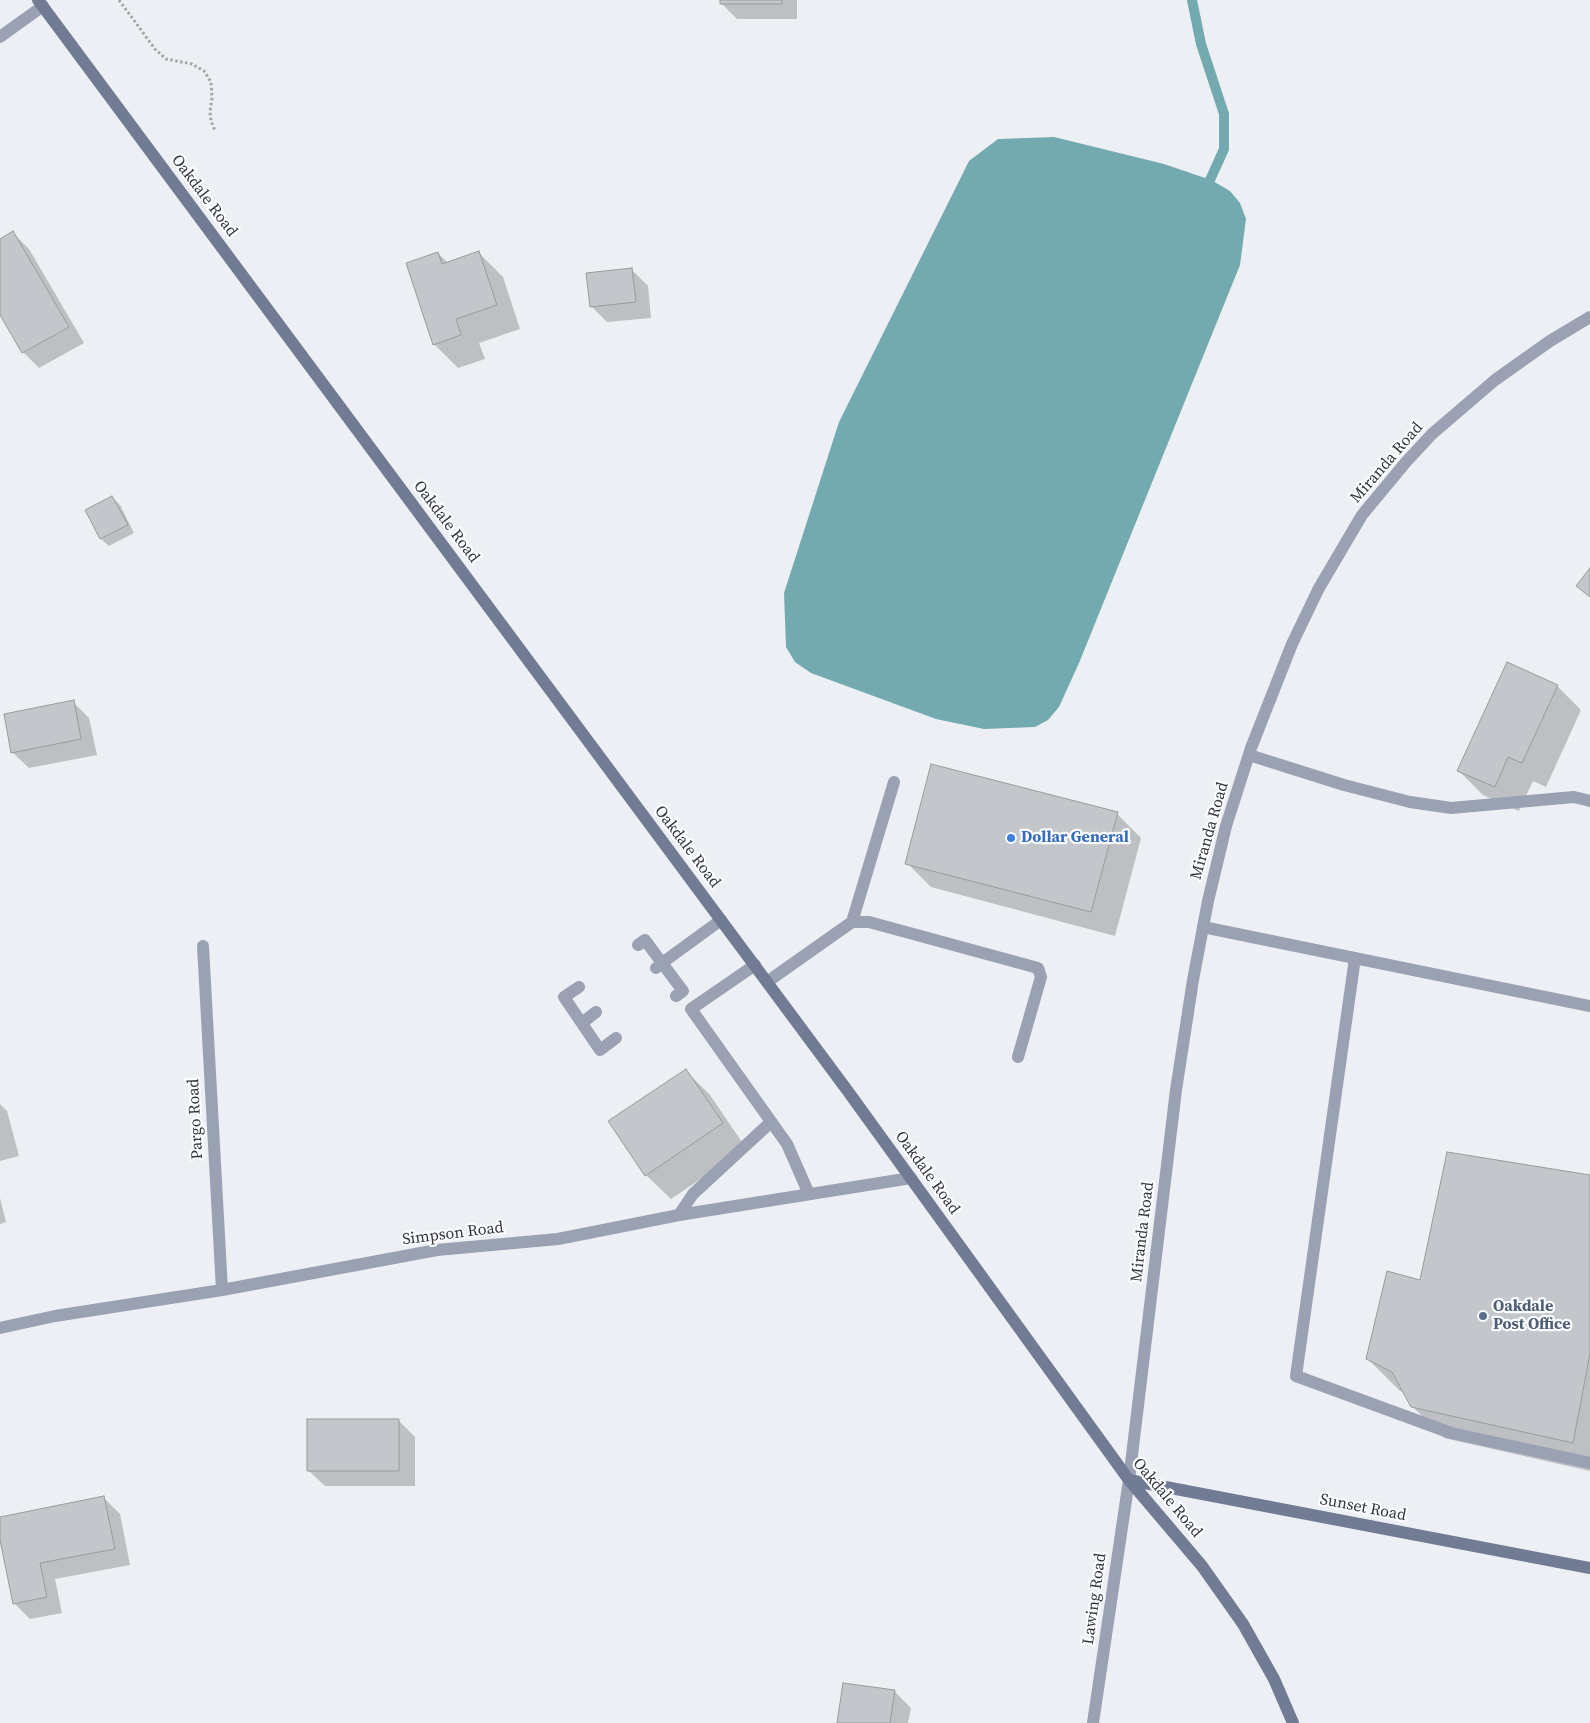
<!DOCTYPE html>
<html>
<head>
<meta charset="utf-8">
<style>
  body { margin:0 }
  canvas { display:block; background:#eceff3 }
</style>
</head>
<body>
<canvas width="1590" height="1723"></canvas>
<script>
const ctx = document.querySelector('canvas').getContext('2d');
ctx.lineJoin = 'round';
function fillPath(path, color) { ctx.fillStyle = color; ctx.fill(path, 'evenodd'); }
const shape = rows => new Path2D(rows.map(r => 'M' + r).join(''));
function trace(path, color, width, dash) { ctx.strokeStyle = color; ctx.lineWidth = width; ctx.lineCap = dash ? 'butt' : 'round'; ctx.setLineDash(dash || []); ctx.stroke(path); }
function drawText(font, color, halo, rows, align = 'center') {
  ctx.font = font + ' "Source Serif 4",serif'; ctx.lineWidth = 4.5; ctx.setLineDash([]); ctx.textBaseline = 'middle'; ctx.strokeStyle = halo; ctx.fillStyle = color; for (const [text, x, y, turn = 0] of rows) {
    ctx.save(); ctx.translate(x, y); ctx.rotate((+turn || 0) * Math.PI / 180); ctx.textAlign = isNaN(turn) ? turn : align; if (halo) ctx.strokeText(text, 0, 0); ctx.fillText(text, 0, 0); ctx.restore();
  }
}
fillPath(shape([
  [1054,137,1164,164,1211,180,1230,191,1240,203,1246,219,1240,265,1079,663,1059,707,1048,720,1035,727,984,729,936,719,811,673,795,662,786,647,784,593,839,422,969,161,998,139]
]), '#73aaaf');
fillPath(shape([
  [721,0,797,0,797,19,737,19,721,3],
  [13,233,29,249,84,343,39,368,23,352,0,313,0,240],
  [438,253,448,263,479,253,503,277,520,329,479,343,485,359,458,368,434,344],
  [632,270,648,286,651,318,607,322,591,306],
  [112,497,120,505,134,533,109,546,101,539,87,511],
  [1557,686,1581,710,1546,787,1533,781,1519,811,1483,795,1459,771],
  [73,702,89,718,97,755,29,768,12,752],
  [1117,814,1141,838,1115,936,931,887,907,863],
  [686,1071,710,1095,746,1148,671,1199,646,1175,610,1122],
  [0,1104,7,1111,19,1156,0,1161],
  [1590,1176,1590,1471,1444,1438,1412,1406,1405,1393,1400,1391,1368,1359,1421,1281],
  [0,1198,6,1222,0,1224],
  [399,1421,415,1437,415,1486,325,1486,308,1470],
  [104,1498,120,1514,130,1565,55,1579,62,1613,30,1619,14,1603,0,1534,0,1518],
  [894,1691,911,1708,908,1723,838,1723]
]), '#0003');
trace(shape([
  [1192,0,1201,44,1224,114,1224,149,1210,180,1200,189]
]), '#73aaaf', 10);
const building = shape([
  [720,0,782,0,782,4,720,4,720,0],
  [13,231,69,327,22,353,0,315,0,239,13,231],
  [479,251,497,305,456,319,461,335,433,345,406,263,438,252,442,264,479,251],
  [632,268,636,302,590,307,586,273,632,268],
  [112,496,128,525,100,539,85,510,112,496],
  [1590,568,1590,597,1576,586,1590,568],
  [1507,662,1558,685,1522,763,1508,757,1495,787,1457,771,1507,662],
  [74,700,81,739,11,753,4,714,74,700],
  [931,764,1118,812,1091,912,905,864,931,764],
  [686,1069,723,1123,645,1176,608,1121,686,1069],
  [1447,1152,1590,1175,1590,1353,1573,1443,1411,1407,1392,1372,1366,1359,1387,1271,1420,1280,1447,1152],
  [307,1419,399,1419,399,1471,307,1471,307,1419],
  [104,1496,115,1549,40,1563,47,1597,13,1604,0,1540,0,1517,104,1496],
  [843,1683,895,1690,890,1723,837,1723,843,1683]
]);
fillPath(building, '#c3c6ca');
trace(building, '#979b9e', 1);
trace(shape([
  [119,0,155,49,166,59,192,64,204,71,211,82,212,98,210,112,211,121,215,131]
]), '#a3a6a9', 3, [2.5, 2.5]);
trace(shape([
  [0,37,43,6],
  [1249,755,1344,785,1410,802,1451,808,1574,797,1590,801],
  [852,922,894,782],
  [1203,927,1590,1006],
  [638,945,645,940,662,963,721,920],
  [1355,958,1296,1376,1451,1433,1590,1463],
  [755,965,691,1009,787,1144,809,1194],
  [656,968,662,963,683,991,676,996],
  [767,982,852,922,869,922,1038,968,1041,977,1018,1057],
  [579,987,564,997,600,1050,616,1038],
  [582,1023,596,1012],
  [679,1215,693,1194,771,1122]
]), '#9aa1b2', 12);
trace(shape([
  [203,946,222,1290],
  [0,1328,55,1316,222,1290,437,1250,558,1239,679,1215,911,1178],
  [1093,1723,1129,1480,1176,1090,1193,980,1208,901,1226,826,1251,748,1292,644,1319,588,1362,515,1406,462,1432,434,1495,380,1550,341,1590,317]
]), '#9aa1b2', 12);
trace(shape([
  [38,0,847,1090,1129,1480,1202,1566,1243,1624,1274,1679,1293,1723],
  [1129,1480,1590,1568]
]), '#717c94', 12);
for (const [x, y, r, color] of [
  [1011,838,5,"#3f7fe0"],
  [1483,1316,5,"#5c6f8a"]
]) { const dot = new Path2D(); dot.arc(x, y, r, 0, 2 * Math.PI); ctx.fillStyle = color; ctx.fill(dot); trace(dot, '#fafcff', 2); }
drawText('16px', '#353638', '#fafcff', [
  ["Oakdale Road",204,196,53],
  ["Miranda Road",1387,463,-49],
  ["Oakdale Road",446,522,53],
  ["Miranda Road",1210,831,-74],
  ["Oakdale Road",687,847,53],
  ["Pargo Road",196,1119,-93],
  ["Oakdale Road",927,1173,54],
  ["Miranda Road",1143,1232,-83],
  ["Simpson Road",453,1234,-7],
  ["Oakdale Road",1167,1498,50],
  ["Sunset Road",1363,1508,11],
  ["Lawing Road",1095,1599,-82]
]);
drawText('bold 16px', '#366cbe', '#fafcff', [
  ["Dollar General",1021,838]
], 'left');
drawText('bold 16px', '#4e5e75', '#fafcff', [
  ["Oakdale",1493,1307],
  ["Post Office",1493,1325]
], 'left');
</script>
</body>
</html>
